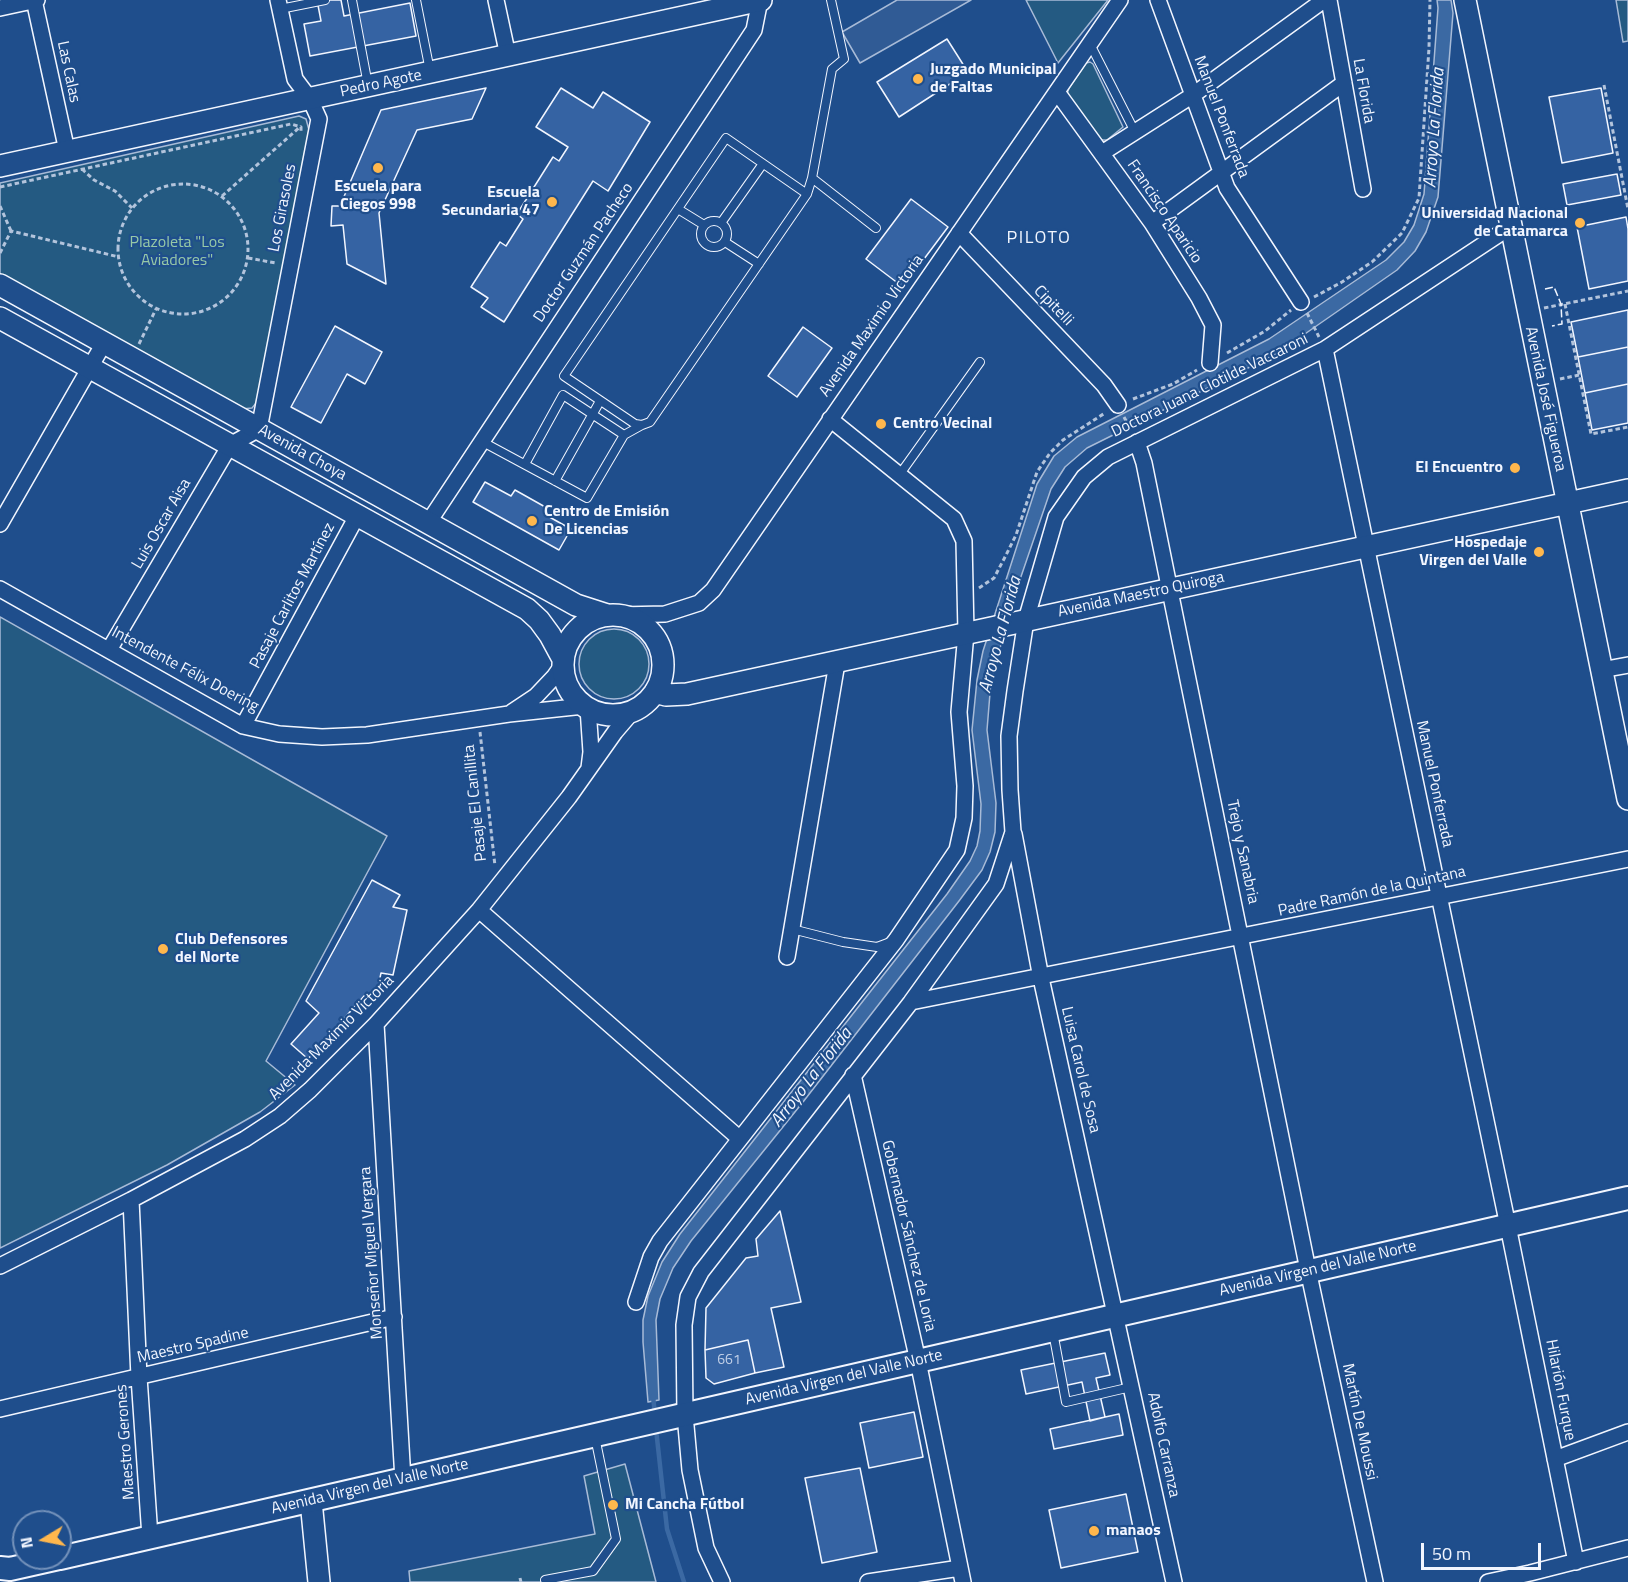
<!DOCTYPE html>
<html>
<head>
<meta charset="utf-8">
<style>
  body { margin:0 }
  #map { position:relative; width:1628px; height:1582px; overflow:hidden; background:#1f4e8c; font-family:"Titillium Web",sans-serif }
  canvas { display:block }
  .north { position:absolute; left:12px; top:1510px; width:60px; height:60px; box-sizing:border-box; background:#1f4e8c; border:2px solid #7391ba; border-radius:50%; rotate:260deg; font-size:16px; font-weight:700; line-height:24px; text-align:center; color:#f2f6ff }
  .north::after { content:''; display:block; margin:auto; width:21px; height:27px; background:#ffb74d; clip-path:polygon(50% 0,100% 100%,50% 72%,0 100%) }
  .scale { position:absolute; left:1421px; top:1543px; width:120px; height:27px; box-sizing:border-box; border:3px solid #f2f6ff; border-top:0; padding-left:8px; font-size:18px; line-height:21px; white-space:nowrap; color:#f2f6ff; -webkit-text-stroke:4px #1f4e8c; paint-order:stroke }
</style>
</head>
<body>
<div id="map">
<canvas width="1628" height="1582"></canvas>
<div class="north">N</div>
<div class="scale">50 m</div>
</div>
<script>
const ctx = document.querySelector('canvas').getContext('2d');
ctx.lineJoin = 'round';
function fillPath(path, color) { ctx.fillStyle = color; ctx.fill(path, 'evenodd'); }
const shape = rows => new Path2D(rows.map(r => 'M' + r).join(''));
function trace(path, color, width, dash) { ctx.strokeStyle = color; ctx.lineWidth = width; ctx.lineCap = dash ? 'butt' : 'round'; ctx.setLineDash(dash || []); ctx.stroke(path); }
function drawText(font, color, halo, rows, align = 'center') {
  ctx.font = font + ' "Titillium Web",sans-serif'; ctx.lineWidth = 4.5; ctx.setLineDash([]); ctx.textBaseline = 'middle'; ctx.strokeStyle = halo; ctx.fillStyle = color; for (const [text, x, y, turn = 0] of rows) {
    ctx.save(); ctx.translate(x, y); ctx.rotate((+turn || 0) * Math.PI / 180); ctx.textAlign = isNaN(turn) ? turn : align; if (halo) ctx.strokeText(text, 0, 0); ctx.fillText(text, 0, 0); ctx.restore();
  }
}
const green = shape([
  [1026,0,1108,0,1058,63,1026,0],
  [1616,0,1628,0,1628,41,1623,42,1616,0],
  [1090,62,1093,64,1123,127,1107,140,1102,140,1097,138,1067,94,1069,88,1086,63,1090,62],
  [299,116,306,119,309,130,257,402,252,408,242,409,0,274,0,183,299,116],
  [0,617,387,836,266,1061,295,1085,260,1112,167,1165,0,1248,0,617],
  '579 664a35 35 0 1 1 70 0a35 35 0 1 1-70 0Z',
  [625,1464,656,1582,410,1582,409,1571,595,1534,584,1476,625,1464]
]);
fillPath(green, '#245a82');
trace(green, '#a8bbd7', 1.5);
const parking = shape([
  [897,0,971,0,860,63,842,32,897,0]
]);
fillPath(parking, '#305b95');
trace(parking, '#a8bbd7', 1.5);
const water = shape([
  [1437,0,1451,0,1453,13,1438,197,1426,232,1415,251,1397,270,1276,354,1087,448,1065,467,1051,489,1014,597,991,681,987,730,996,803,995,832,990,852,982,870,959,901,803,1102,691,1241,673,1268,660,1299,656,1320,659,1400,648,1402,643,1342,643,1320,648,1296,662,1262,680,1234,947,894,970,861,977,846,980,831,981,804,972,730,977,680,983,651,1037,484,1054,456,1077,437,1269,339,1386,260,1404,242,1414,225,1424,194,1438,8,1437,0]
]);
fillPath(water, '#3b69a3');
trace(water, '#a8bbd7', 1.5);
trace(shape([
  [653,1396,655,1415],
  [656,1429,667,1529,684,1582]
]), '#3b69a3', 4.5);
const building = shape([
  [317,0,341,0,344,16,410,3,416,36,310,56,304,24,321,21,317,0],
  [947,39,966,69,954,77,956,80,899,117,877,82,947,39],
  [486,88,472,119,417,130,379,213,386,284,347,264,343,225,331,226,332,206,340,206,381,110,486,88],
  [561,88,593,108,603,92,650,122,608,191,593,181,504,322,481,307,488,298,471,287,500,242,506,246,523,219,517,214,553,157,559,161,568,147,536,127,561,88],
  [1601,88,1613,153,1562,163,1549,97,1601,88],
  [1617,174,1621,195,1567,205,1563,184,1617,174],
  [911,199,948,227,903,287,866,259,911,199],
  [1626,217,1628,229,1628,281,1589,289,1577,227,1626,217],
  [1628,310,1628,347,1578,357,1571,322,1628,310],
  [335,326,382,352,365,384,347,374,321,423,291,407,335,326],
  [803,327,832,348,797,397,768,376,803,327],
  [1628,347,1628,384,1585,393,1578,357,1628,347],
  [1628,384,1628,423,1592,430,1585,393,1628,384],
  [485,482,511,496,515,490,547,508,544,514,571,529,559,550,473,502,485,482],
  [372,880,400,895,393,907,407,910,393,975,381,973,376,997,365,995,308,1059,291,1044,319,1013,306,1001,372,880],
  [780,1211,801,1302,771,1308,784,1367,755,1373,748,1340,705,1350,706,1308,746,1258,758,1256,756,1239,780,1211],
  [748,1340,755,1373,714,1384,706,1378,705,1350,748,1340],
  [1105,1353,1110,1375,1096,1378,1105,1417,1090,1421,1082,1382,1026,1394,1021,1370,1105,1353],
  [914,1412,923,1457,869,1468,860,1423,914,1412],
  [1119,1414,1123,1435,1054,1449,1050,1429,1119,1414],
  [860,1468,877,1552,822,1563,805,1478,860,1468],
  [1126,1494,1138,1552,1061,1568,1049,1510,1126,1494]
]);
fillPath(building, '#3563a3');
trace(building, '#f2f6ff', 1.5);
const lane = shape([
  [352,0,368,85],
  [416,0,430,71],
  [831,0,844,59,832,69,812,178,876,228],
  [280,9,325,0],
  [1090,44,1135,132],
  [807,194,726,138,564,376,635,424,642,425,650,422,807,194,812,178],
  [678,209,704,225],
  '701 234a13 13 0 1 1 26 0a13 13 0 1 1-26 0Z',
  [721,223,762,165],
  [725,242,759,264],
  [481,441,587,498,624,435,642,425],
  [525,464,563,395,624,435],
  [900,474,980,362],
  [555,481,600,401],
  [792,929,843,942,877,947,893,941],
  [1053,1332,1066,1402,1131,1387],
  [546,1582,545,1580,593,1571,616,1539,595,1437]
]);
const street = shape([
  [34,0,67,151],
  [496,0,508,56],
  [1158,0,1227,188,1301,302],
  [1329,0,1363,189],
  [0,8,37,0],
  [1057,92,1152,223,1199,298,1213,325,1210,363],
  [1102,153,1193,95,1324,0],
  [1152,223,1344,83],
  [959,233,1104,385,1118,405],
  [1325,349,1508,1226,1576,1562],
  [1137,442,1144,463,1308,1270,1375,1582],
  [428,523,754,30,760,0],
  [0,524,104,343],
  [0,589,243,726,279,734,322,737,367,735,509,714,584,706],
  [619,615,665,614,699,603,713,590,1120,0],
  [109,650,230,445,259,429,319,119,310,99,295,79,278,0],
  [1601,670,1628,665],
  [588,708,591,752,589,768],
  [512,712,536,696,554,677,563,664],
  [243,726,357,516],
  [1014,834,1041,978,1174,1582],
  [479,910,740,1139],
  [787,957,837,663],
  [911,1002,1628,859],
  [376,1024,403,1480],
  [853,1075,918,1361,963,1582],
  [131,1200,139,1377,150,1537],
  [0,1266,131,1200,245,1139,280,1116,310,1090,376,1024,479,910,569,797,615,732,633,711],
  [636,1302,651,1257,660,1241,896,940,957,850,964,818,965,786,959,712,966,633,964,541,954,519,830,419],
  [0,1409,394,1317],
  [1555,1459,1628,1432],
  [722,1582,706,1548,690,1470,685,1415,684,1325,688,1297,701,1272,911,1002,996,884,1013,832,1010,790,1009,736,1015,691,1026,620,1056,517,1084,477,1108,457,1325,349,1510,227],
  [868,1582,960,1568],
  [1488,1582,1530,1573,1628,1548]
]);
const secondary = shape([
  [1465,0,1628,799],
  [0,166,761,0],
  [0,285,576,605,607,615],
  [0,318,527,609,539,620,550,635,563,659],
  '563 665a50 50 0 1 1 100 0a50 50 0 1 1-100 0Z',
  [655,692,666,695,687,694,1628,490],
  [311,1501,319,1582]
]);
const primary = shape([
  [60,1558,1628,1198],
  [0,1568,10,1569,59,1558]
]);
trace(lane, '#f2f6ff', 10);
trace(street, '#f2f6ff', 18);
trace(secondary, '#f2f6ff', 24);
trace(primary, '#f2f6ff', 26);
trace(shape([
  [1604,85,1628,209],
  [82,169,94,180,115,191,132,208],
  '118 249a65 65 0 1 1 130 0a65 65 0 1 1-130 0Z',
  [0,187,291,124,301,127,301,131],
  [222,196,301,126],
  [0,206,11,231],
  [0,253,11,231,119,257],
  [248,258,276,263],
  [1314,297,1342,282,1372,262,1402,233,1419,198,1429,48,1430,0],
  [1565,304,1591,434,1628,427],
  [1544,308,1628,291],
  [1307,313,1319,337],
  [139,344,156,309],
  [1227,353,1265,331,1291,310],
  [1560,379,1579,375],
  [1133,399,1173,384,1197,370],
  [1124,417,1131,430],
  [979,588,994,578,1004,559,1016,535,1037,472,1050,453,1063,440,1105,413],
  [480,732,495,866],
  [520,1578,521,1582]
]), '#b3c4dc', 3, [4.5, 3]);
trace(lane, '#1f4e8c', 8);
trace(street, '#1f4e8c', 15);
trace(secondary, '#1f4e8c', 21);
trace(primary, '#1f4e8c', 22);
trace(shape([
  [1545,289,1554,287,1561,304,1562,324,1552,326]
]), '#f2f6ff', 1.5, [8, 3]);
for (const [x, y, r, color] of [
  [918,79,6,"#ffb74d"],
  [378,168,6,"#ffb74d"],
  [552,202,6,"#ffb74d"],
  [1580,223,6,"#ffb74d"],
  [881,424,6,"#ffb74d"],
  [1515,468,6,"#ffb74d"],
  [532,521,6,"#ffb74d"],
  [1539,552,6,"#ffb74d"],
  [163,949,6,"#ffb74d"],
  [613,1505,6,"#ffb74d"],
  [1094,1531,6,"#ffb74d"]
]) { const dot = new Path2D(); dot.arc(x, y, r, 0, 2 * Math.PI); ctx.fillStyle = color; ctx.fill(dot); trace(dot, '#1f4e8c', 2); }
drawText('14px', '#c3d1e8', null, [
  ["661",729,1361]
]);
drawText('bold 16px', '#f2f6ff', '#1f4e8c', [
  ["Juzgado Municipal",930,70],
  ["de Faltas",930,88],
  ["Escuela para",378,187,"center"],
  ["Ciegos 998",378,205,"center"],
  ["Escuela",540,193,"right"],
  ["Secundaria 47",540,211,"right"],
  ["Universidad Nacional",1568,214,"right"],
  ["de Catamarca",1568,232,"right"],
  ["Centro Vecinal",893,424],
  ["El Encuentro",1503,468,"right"],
  ["Centro de Emisión",544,512],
  ["De Licencias",544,530],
  ["Hospedaje",1527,543,"right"],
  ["Virgen del Valle",1527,561,"right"],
  ["Club Defensores",175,940],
  ["del Norte",175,958],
  ["Mi Cancha Fútbol",625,1505],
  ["manaos",1106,1531]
], 'left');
drawText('16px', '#f2f6ff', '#1f4e8c', [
  ["Las Calas",68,72,78],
  ["Pedro Agote",381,84,-12],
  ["La Florida",1363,91,80],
  ["Manuel Ponferrada",1221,117,69],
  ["Los Girasoles",283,208,-79],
  ["Francisco Aparicio",1164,212,56],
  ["Doctor Guzmán Pacheco",584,253,-56],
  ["Cipitelli",1053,306,46],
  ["Avenida Maximio Victoria",872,326,-55],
  ["Doctora Juana Clotilde Vaccaroni",1210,386,-26],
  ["Avenida José Figueroa",1545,399,78],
  ["Avenida Choya",302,453,29],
  ["Luis Oscar Aisa",162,524,-60],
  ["Avenida Maestro Quiroga",1141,595,-12],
  ["Pasaje Carlitos Martínez",293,596,-62],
  ["Intendente Félix Doering",185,670,28],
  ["Manuel Ponferrada",1434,784,78],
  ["Pasaje El Canillita",476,803,-96],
  ["Trejo y Sanabria",1242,852,78],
  ["Padre Ramón de la Quintana",1372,892,-12],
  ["Avenida Maximio Victoria",332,1038,-45],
  ["Luisa Carol de Sosa",1080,1070,77],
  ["Gobernador Sánchez de Loria",908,1236,77],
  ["Monseñor Miguel Vergara",372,1253,-94],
  ["Avenida Virgen del Valle Norte",1318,1269,-13],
  ["Maestro Spadine",193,1346,-13],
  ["Avenida Virgen del Valle Norte",844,1378,-13],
  ["Hilarión Furque",1560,1390,79],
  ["Martín De Moussi",1359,1422,78],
  ["Maestro Gerones",126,1442,-94],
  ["Adolfo Carranza",1163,1445,78],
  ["Avenida Virgen del Valle Norte",370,1487,-13]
]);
drawText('16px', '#97c8a6', '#1f4e8c', [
  ["Plazoleta \"Los",177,243],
  ["Aviadores\"",177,261]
]);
drawText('italic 18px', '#f2f6ff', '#1f4e8c', [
  ["Arroyo La Florida",1435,128,-86],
  ["Arroyo La Florida",1001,635,-75],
  ["Arroyo La Florida",812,1078,-52]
]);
ctx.letterSpacing = '1.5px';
drawText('18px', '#f2f6ff', '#1f4e8c', [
  ["PILOTO",1039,239]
]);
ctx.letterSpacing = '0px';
</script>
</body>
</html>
